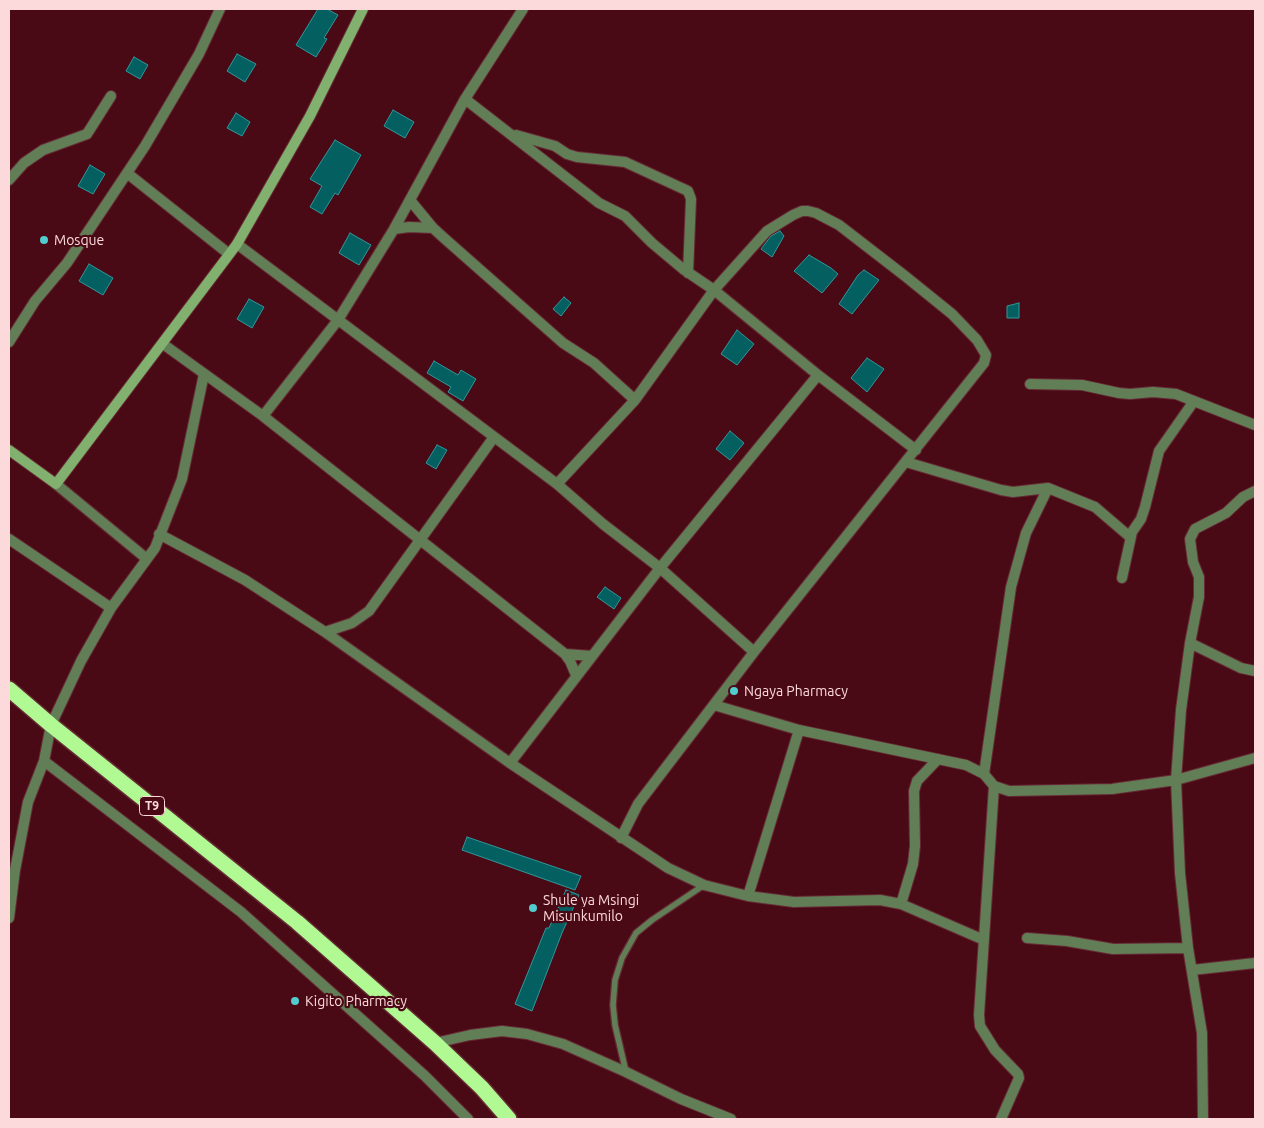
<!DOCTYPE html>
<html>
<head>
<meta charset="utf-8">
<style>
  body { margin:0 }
  #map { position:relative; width:1264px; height:1128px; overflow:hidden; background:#4a0a15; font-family:Ubuntu,sans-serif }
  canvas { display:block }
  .frame { position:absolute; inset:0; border:10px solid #fcdadb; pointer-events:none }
</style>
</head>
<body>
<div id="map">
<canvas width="1264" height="1128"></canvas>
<div class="frame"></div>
</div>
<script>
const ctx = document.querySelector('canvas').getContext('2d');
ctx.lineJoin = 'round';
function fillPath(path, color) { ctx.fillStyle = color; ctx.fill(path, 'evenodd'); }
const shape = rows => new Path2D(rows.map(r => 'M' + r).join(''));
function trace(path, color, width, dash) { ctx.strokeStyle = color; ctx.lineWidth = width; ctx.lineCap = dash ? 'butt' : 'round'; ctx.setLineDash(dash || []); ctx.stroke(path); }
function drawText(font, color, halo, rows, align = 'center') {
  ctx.font = font + ' Ubuntu,sans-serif'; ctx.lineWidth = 4.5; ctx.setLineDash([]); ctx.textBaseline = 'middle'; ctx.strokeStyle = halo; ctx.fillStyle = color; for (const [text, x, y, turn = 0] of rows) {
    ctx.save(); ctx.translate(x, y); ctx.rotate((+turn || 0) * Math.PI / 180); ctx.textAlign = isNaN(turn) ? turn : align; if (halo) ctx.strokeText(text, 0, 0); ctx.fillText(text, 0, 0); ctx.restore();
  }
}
const building = shape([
  [318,9,327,9,338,15,324,38,327,39,316,57,296,45,318,9],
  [237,54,256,64,245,82,227,71,237,54],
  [134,57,148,65,140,79,126,71,134,57],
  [393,110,414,122,405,138,384,126,393,110],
  [236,113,250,122,242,136,227,128,236,113],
  [335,140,361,155,338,195,335,193,322,214,310,207,322,186,310,179,335,140],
  [90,165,105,174,93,194,78,186,90,165],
  [780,231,784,236,772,257,761,249,771,236,780,231],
  [350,233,371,245,359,265,339,253,350,233],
  [809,255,831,268,838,274,822,293,794,271,809,255],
  [89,264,113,278,103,295,79,281,89,264],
  [864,270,879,280,852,314,839,304,858,275,864,270],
  [564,297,571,303,561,316,553,309,564,297],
  [249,299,264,307,252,328,237,319,249,299],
  [1019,303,1019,318,1007,318,1007,306,1019,303],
  [737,330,754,344,737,365,721,354,737,330],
  [867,358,884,369,867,392,851,378,867,358],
  [434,361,458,375,461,370,476,379,463,401,448,392,451,387,427,373,434,361],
  [730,431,744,443,730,460,716,449,730,431],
  [437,445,447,450,436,469,426,463,437,445],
  [605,587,621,598,614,609,597,597,605,587],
  [467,837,581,876,575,890,462,850,467,837],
  [566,890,579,895,562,933,532,1011,515,1004,546,928,549,928,566,890]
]);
fillPath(building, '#045f61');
trace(building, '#2f989b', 1);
const lane = shape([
  [626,1072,615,1025,613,1005,615,980,622,958,636,933,652,920,704,885]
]);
const street = shape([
  [465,99,599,203,625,216,652,243,683,269,714,290,818,375,916,450],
  [516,135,555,146,567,154,577,157,625,162,688,191,691,199,688,273],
  [127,173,229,254],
  [9,180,24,163,43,150,87,134,111,96],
  [410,200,433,228,444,238,563,343,594,363,635,400],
  [394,229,409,227,433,228],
  [237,244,557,484,603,524,660,568,754,652],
  [9,342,35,301,67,263,145,146,199,54,220,9],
  [163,344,263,416,565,654,570,661,576,675],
  [1030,384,1082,385,1119,393,1130,394,1153,392,1176,394,1255,425],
  [263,416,338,320,394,229,465,99,523,9],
  [906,462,1001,490,1013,492,1048,488,1095,507,1130,537],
  [56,484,147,559],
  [557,484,635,400,714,290,767,231,793,215,802,211,808,211,816,213,839,225,905,276,952,314,977,340,986,355,984,363,754,652,657,779,638,804,621,838],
  [159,534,245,580,325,632,510,763,668,868,704,885,748,896,794,902,880,900,901,904,984,940],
  [9,539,111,608],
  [1122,578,1132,532,1141,519,1145,507,1159,451,1194,401],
  [325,632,352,623,369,611,494,437],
  [1190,643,1241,668,1255,671],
  [565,654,592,656],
  [714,705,799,730,966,765,984,774,994,786,1009,791,1112,789,1176,780,1255,758],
  [44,761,241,912,425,1076,468,1119],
  [510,763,660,568,818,375],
  [984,774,1011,587,1026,533,1048,488],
  [994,786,979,1015,980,1026,995,1050,1018,1074,1019,1078,1001,1119],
  [748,896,799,730],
  [901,904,913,864,915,846,914,791,917,781,938,759],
  [9,918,15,870,28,802,44,761,51,725,81,661,111,608,155,548,182,479,204,374],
  [1027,938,1067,941,1113,949,1188,948],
  [1192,970,1255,963],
  [435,1043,470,1035,502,1031,527,1034,563,1044,626,1072,681,1099,731,1119],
  [1203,1119,1202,1033,1188,948,1180,873,1176,780,1181,710,1190,643,1199,597,1199,577,1193,562,1190,539,1195,529,1226,513,1243,497,1255,491]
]);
const secondary = shape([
  [9,450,56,484,237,244,310,116,363,9]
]);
const highway = shape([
  [9,689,51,725,297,922,435,1043,482,1088,509,1119]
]);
trace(lane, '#662b35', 8);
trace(street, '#662b35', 12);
trace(secondary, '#662b35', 12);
trace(highway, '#662b35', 18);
trace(lane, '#617e56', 5.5);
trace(street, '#617e56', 10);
trace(secondary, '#82b06f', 10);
trace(highway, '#b1fa93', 15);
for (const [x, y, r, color] of [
  [44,240,5,"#52cdcf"],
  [734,691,5,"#52cdcf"],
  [533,908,5,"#52cdcf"],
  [295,1001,5,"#52cdcf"]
]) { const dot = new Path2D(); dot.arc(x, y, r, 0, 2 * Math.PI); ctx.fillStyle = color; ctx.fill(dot); trace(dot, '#4a0a15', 2); }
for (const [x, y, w] of [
  [152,806,25]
]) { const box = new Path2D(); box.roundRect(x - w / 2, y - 9.5, w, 19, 4); ctx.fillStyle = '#4a0a15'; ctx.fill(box); trace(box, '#fcdadb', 1); }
drawText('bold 12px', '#fcdadb', null, [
  ["T9",152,806]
]);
drawText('14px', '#fcdadb', '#4a0a15', [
  ["Mosque",54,240],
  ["Ngaya Pharmacy",744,691],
  ["Shule ya Msingi",543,900],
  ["Misunkumilo",543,916],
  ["Kigito Pharmacy",305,1001]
], 'left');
</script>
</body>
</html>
